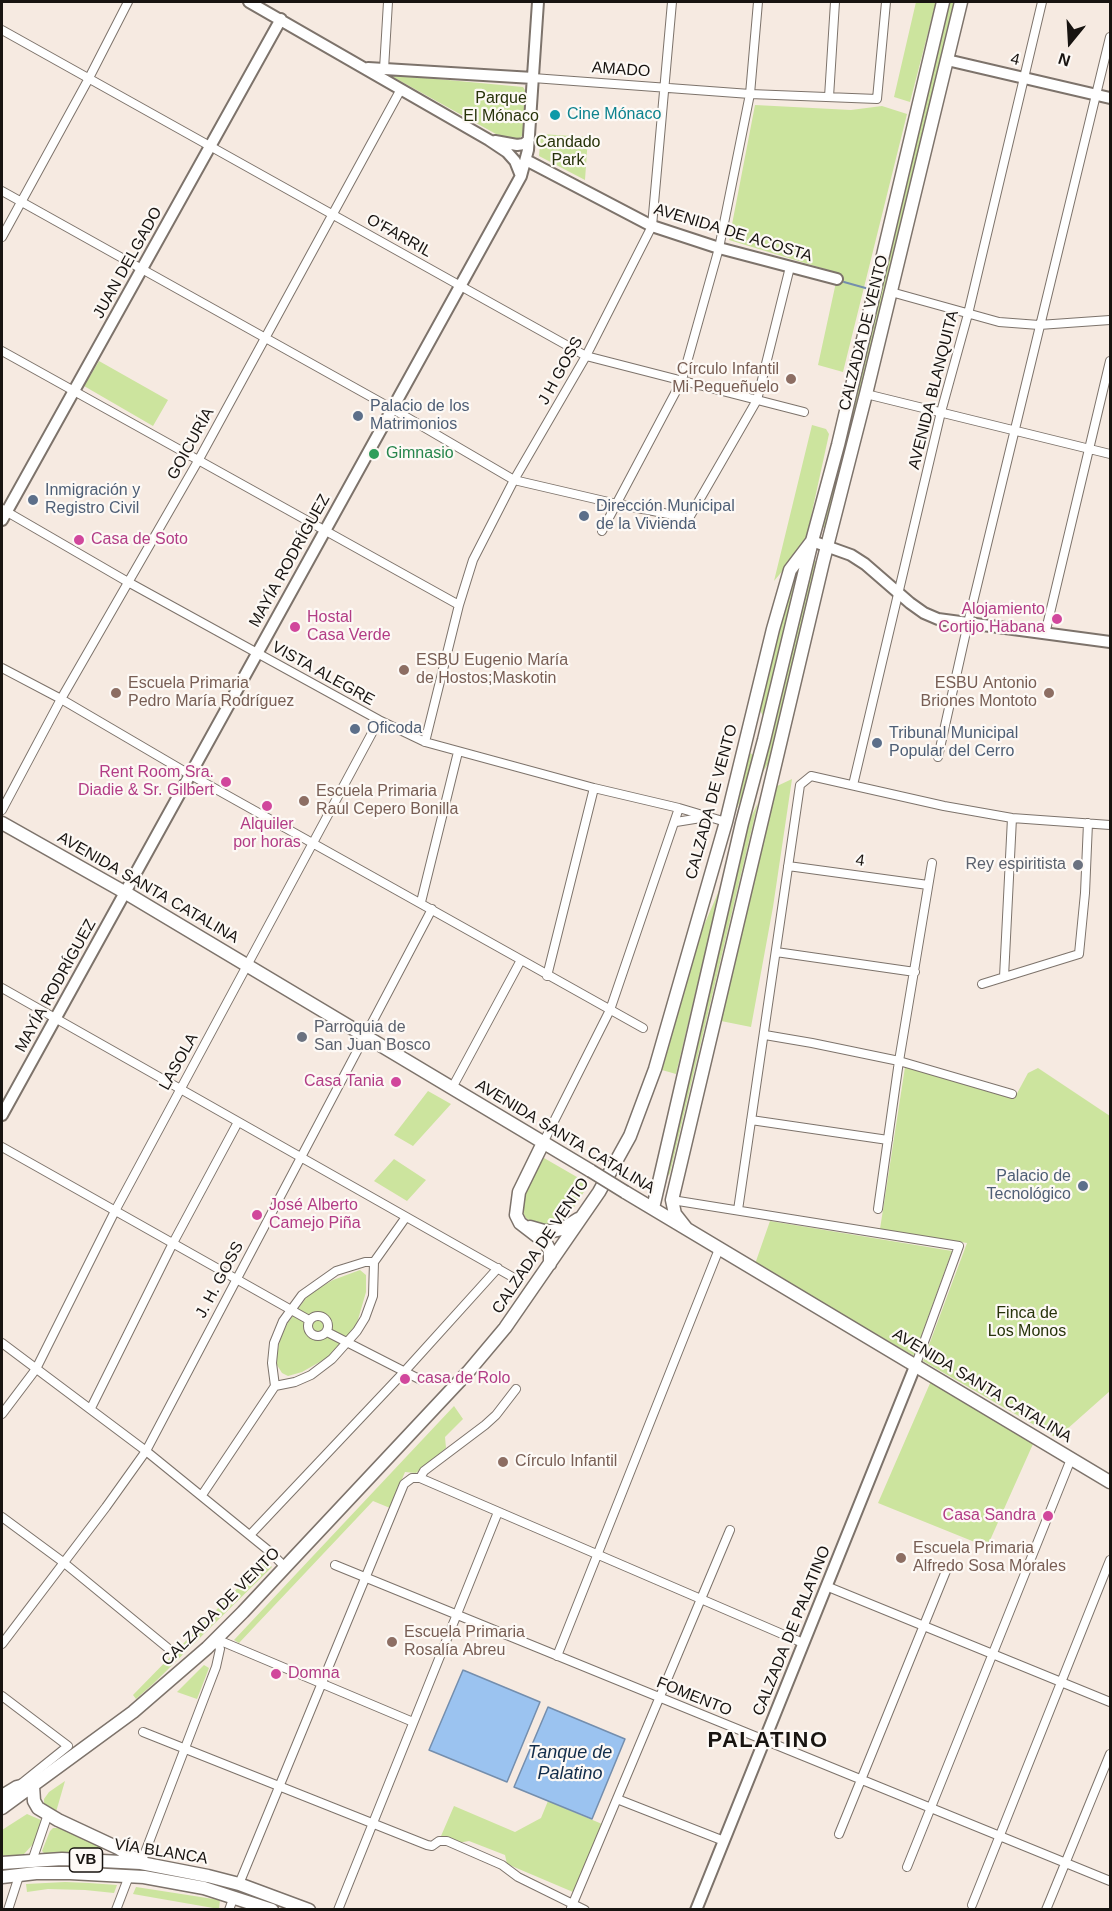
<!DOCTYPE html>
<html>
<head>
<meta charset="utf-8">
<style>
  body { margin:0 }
  #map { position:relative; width:1112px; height:1911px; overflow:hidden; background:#f6eae1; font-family:Helvetica,sans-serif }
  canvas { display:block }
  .frame { position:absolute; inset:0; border:3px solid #181411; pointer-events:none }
  .north { position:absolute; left:1040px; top:12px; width:60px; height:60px; -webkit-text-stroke:4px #fdf9f5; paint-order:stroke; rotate:198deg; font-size:16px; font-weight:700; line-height:24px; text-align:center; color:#181411 }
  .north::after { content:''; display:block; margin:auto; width:21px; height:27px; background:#181411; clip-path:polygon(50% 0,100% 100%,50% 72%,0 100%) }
</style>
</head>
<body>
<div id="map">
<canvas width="1112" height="1911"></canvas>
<div class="frame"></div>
<div class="north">N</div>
</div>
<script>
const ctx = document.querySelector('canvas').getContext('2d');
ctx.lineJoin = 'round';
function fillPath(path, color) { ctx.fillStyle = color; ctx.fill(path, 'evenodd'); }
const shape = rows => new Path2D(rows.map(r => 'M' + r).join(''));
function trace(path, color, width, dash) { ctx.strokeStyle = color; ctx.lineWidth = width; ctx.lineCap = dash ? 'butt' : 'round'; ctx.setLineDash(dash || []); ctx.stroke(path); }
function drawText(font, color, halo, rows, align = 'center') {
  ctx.font = font + ' Helvetica,sans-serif'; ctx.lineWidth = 4.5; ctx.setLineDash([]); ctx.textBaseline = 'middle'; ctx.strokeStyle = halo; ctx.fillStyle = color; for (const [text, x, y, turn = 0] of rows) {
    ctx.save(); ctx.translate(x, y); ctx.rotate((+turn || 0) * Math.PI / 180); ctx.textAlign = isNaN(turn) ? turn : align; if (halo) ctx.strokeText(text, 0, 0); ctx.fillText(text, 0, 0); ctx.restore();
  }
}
fillPath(shape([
  [916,2,936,2,910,102,894,97],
  [947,2,956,2,886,295,826,528,822,527],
  [394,75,523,87,527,93,523,134,521,137,515,140,496,134,393,77],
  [755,105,851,110,882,106,907,114,843,372,818,365,838,273,729,240],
  [541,134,588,137,585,180,539,156],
  [99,361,168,400,153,426,84,386],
  [812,425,826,429,829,434,805,544,774,581],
  [811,560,816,561,769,762,761,775],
  [801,563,763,716,759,708,795,571],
  [747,751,753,755,743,794,730,825],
  [792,779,773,907,751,1027,721,1021,775,787],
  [758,803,670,1173,665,1181,748,823],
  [721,886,676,1074,662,1070,701,932],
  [905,1067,1014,1099,1028,1073,1038,1068,1110,1116,1110,1391,1057,1438,923,1361,967,1243,880,1229],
  [428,1091,451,1104,413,1146,394,1135],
  [544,1158,589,1184,567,1218,556,1225,547,1227,531,1222,525,1217,522,1209,525,1187,538,1162],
  [394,1159,426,1180,407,1201,374,1181],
  [770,1221,952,1251,914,1356,755,1264],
  [360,1270,366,1275,366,1292,357,1323,351,1332,332,1355,302,1372,288,1376,282,1373,277,1365,277,1354,280,1340,287,1324,309,1294,333,1280],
  [931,1381,1033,1444,987,1547,878,1503],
  [454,1406,463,1419,445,1437,446,1448,416,1473,405,1472,390,1508,373,1501,239,1643,234,1640],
  [265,1560,272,1567,153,1684,136,1699,133,1695],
  [204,1665,209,1668,197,1699,177,1692],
  [65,1781,56,1812,44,1806,44,1799,49,1792],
  [548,1801,602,1824,573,1892,507,1864,505,1855,469,1841,458,1843,441,1836,454,1806,515,1832,541,1818],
  [27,1814,41,1820,35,1842,24,1854,10,1857,2,1855,2,1830],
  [53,1828,58,1828,97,1843,102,1848,101,1851,99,1853,45,1854,42,1851,50,1831],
  [65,1882,89,1883,117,1885,114,1893,85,1890,48,1889,27,1892,26,1884],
  [136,1887,220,1900,219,1909,133,1894]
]), '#cce49e');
const water = shape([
  [463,1670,540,1702,507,1782,429,1750,463,1670],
  [548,1707,625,1739,592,1819,514,1787,548,1707]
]);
fillPath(water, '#9bc3f0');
trace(water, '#748ead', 1.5);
trace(shape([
  [844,282,869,289]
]), '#748ead', 2);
const street = shape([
  [2,30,586,356,804,412],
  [384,69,388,2],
  [533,78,750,94,877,99,886,2],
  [829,97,835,2],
  [2,191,391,408,514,480,617,504,689,518,757,400,790,267],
  [2,237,88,80,128,2],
  [891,292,999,322,1039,325,1110,320],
  [2,351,459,605],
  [866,394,1110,454],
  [2,509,128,582,379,720,425,742,594,788,679,808,726,822],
  [602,531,682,380,719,248,750,94,758,2],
  [1045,634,1110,361],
  [2,668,61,699,189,774,643,1028],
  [425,742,459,605,473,560,514,480,586,356,652,226,672,2],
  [938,757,968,623,1110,37],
  [853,785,941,412,968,314,1042,2],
  [2,810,61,699,198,461,401,89],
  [676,822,707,817],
  [788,866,928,885],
  [421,902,458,752],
  [776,952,915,972],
  [547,976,594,788],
  [1004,977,1012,818],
  [982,984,1079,954,1085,893,1088,823],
  [2,988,516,1279],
  [765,1035,812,1043,899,1061,1012,1094],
  [452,1088,521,960],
  [751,1120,888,1140],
  [543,1143,610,1010,679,808],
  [2,1147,309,1320],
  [672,1200,959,1246,916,1364],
  [878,1209,899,1061,932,863],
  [738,1210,800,785,811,776,944,806,1012,818,1110,825],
  '308 1326a10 10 0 1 1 20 0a10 10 0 1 1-20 0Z',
  [327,1332,421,1380],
  [2,1343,146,1451,269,1551,285,1567],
  [275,1386,295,1382,311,1375,332,1359,357,1331,365,1318,373,1296,374,1262],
  [91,1408,173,1243,238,1122],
  [2,1414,36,1369,115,1211,379,720],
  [420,1478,803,1643],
  [202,1495,275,1386,272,1363,274,1343,283,1321,302,1295,336,1271,365,1262,374,1262,406,1217],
  [2,1517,63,1562,169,1649],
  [250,1535,404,1372,498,1268],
  [335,1565,1110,1881],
  [826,1586,1110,1702],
  [216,1639,413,1722],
  [2,1644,106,1507,146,1451,432,909],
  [557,1656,719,1249],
  [2,1696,68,1746,22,1783],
  [143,1732,427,1845,432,1846,439,1841,447,1841,502,1865,518,1877,585,1910],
  [617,1799,724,1841],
  [839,1834,948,1566],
  [32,1861,48,1814],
  [141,1863,216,1667,220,1649,216,1639],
  [907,1867,1071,1459],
  [239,1884,404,1484,412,1478,420,1478,424,1471,485,1425,496,1415,516,1389],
  [972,1905,1110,1560],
  [571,1908,730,1530],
  [8,1910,19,1876],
  [116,1910,129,1876],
  [229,1910,234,1896],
  [338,1910,498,1512],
  [1046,1910,1110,1754]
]);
const secondary = shape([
  [249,2,489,140,507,152,515,161,521,176],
  [947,60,1110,98],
  [368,68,533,78],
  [495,141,517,145,524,144,529,140],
  [526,160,652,226,719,248,837,279],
  [2,520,281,19],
  [812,541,851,555,865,564,910,603,924,613,938,619,1110,642],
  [2,1115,521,176,528,150,538,2],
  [696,1910,916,1364]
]);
const primary = shape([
  [2,823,126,893,591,1171],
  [543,1143,519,1192,516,1215,520,1223,546,1243,550,1251,550,1264],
  [625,1192,1110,1482],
  [653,1208,742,823,764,740,812,541,838,445,943,2],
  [530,1227,544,1231,553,1231,562,1229,578,1219],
  [686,1228,675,1214,672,1200,823,562,866,394,961,2],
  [33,1786,34,1801,38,1808,58,1820,118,1848,137,1860],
  [2,1796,17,1787,33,1783],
  [2,1808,133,1712,207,1648,243,1612,468,1372,505,1328,599,1192,630,1136,655,1069,726,822,773,629,790,570,812,541],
  [2,1863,62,1859,141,1863,208,1876,239,1884,309,1910],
  [2,1877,36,1873,70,1873,144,1877,204,1888,272,1910]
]);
trace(street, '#7d736b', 10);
trace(secondary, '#7d736b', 14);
trace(primary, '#7d736b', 15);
trace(street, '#fff', 8);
trace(secondary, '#fff', 10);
trace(primary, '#fff', 12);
const primaryBridge = shape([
  [591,1171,625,1192]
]);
trace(primaryBridge, '#7d736b', 15, []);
trace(primaryBridge, '#fff', 12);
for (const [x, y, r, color] of [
  [555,115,6,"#0f9aa8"],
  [791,379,6,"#8d6e63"],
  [358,416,6,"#5c6f8a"],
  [374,454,6,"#2e9e5b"],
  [33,500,6,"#5c6f8a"],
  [584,516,6,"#5c6f8a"],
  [79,540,6,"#d1479c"],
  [1057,619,6,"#d1479c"],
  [295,627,6,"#d1479c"],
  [404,670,6,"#8d6e63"],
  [116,693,6,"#8d6e63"],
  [1049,693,6,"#8d6e63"],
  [355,729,6,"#5c6f8a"],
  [877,743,6,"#5c6f8a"],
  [226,782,6,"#d1479c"],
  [304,801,6,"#8d6e63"],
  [267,806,6,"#d1479c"],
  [1078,865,6,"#6b7280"],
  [302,1037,6,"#6b7280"],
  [396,1082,6,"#d1479c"],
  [1083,1186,6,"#5c6f8a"],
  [257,1215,6,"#d1479c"],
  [405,1379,6,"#d1479c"],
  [503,1462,6,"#8d6e63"],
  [1048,1516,6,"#d1479c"],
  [901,1558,6,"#8d6e63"],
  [392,1642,6,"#8d6e63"],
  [276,1674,6,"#d1479c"]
]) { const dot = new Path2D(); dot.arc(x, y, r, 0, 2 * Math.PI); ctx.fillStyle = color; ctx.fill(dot); trace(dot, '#fdf9f5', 2); }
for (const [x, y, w] of [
  [86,1860,33]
]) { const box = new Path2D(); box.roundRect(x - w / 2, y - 12, w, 24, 4.5); ctx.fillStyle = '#fdf9f5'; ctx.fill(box); trace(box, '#181411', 1.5); }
drawText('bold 15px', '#181411', null, [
  ["VB",86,1860]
]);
drawText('16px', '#181411', '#fdf9f5', [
  ["4",1015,60,13],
  ["AMADO",621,70,4],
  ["AVENIDA DE ACOSTA",733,233,17],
  ["O'FARRIL",399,236,29],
  ["JUAN DELGADO",128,263,-61],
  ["CALZADA DE VENTO",864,333,-76],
  ["J H GOSS",561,371,-61],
  ["AVENIDA BLANQUITA",934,390,-76],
  ["GOICURÍA",191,444,-61],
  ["MAYÍA RODRÍGUEZ",290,561,-61],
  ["VISTA ALEGRE",323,674,29],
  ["CALZADA DE VENTO",712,802,-75],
  ["4",860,861,8],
  ["AVENIDA SANTA CATALINA",148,888,30],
  ["MAYÍA RODRÍGUEZ",56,986,-61],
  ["LASOLA",179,1062,-61],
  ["AVENIDA SANTA CATALINA",565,1137,31],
  ["CALZADA DE VENTO",541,1246,-56],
  ["J. H. GOSS",220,1280,-62],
  ["AVENIDA SANTA CATALINA",982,1386,31],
  ["CALZADA DE VENTO",221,1607,-45],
  ["CALZADA DE PALATINO",792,1631,-68],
  ["FOMENTO",694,1697,22],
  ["VÍA BLANCA",161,1852,9]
]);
drawText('16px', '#27330a', '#fdf9f5', [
  ["Parque",501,99],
  ["El Mónaco",501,117],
  ["Candado",568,143],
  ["Park",568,161],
  ["Finca de",1027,1314],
  ["Los Monos",1027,1332]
]);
drawText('16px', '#0d838f', '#fdf9f5', [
  ["Cine Mónaco",567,115]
], 'left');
drawText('16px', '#785e54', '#fdf9f5', [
  ["Círculo Infantil",779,370,"right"],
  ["Mi Pequeñuelo",779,388,"right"],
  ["ESBU Eugenio María",416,661],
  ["de Hostos;Maskotin",416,679],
  ["Escuela Primaria",128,684],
  ["Pedro María Rodríguez",128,702],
  ["ESBU Antonio",1037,684,"right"],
  ["Briones Montoto",1037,702,"right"],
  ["Escuela Primaria",316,792],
  ["Raul Cepero Bonilla",316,810],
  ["Círculo Infantil",515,1462],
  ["Escuela Primaria",913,1549],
  ["Alfredo Sosa Morales",913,1567],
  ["Escuela Primaria",404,1633],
  ["Rosalía Abreu",404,1651]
], 'left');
drawText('16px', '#4e5e75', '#fdf9f5', [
  ["Palacio de los",370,407],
  ["Matrimonios",370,425],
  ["Inmigración y",45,491],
  ["Registro Civil",45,509],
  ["Dirección Municipal",596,507],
  ["de la Vivienda",596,525],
  ["Oficoda",367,729],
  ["Tribunal Municipal",889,734],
  ["Popular del Cerro",889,752],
  ["Palacio de",1071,1177,"right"],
  ["Tecnológico",1071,1195,"right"]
], 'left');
drawText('16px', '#27864d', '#fdf9f5', [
  ["Gimnasio",386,454]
], 'left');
drawText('16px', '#b23c85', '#fdf9f5', [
  ["Casa de Soto",91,540],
  ["Alojamiento",1045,610,"right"],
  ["Cortijo Habana",1045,628,"right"],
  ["Hostal",307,618],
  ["Casa Verde",307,636],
  ["Rent Room Sra.",214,773,"right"],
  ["Diadie & Sr. Gilbert",214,791,"right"],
  ["Alquiler",267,825,"center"],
  ["por horas",267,843,"center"],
  ["Casa Tania",384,1082,"right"],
  ["José Alberto",269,1206],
  ["Camejo Piña",269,1224],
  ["casa de Rolo",417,1379],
  ["Casa Sandra",1036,1516,"right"],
  ["Domna",288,1674]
], 'left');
drawText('16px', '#5b616d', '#fdf9f5', [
  ["Rey espiritista",1066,865],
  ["Parroquia de",314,1028,"left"],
  ["San Juan Bosco",314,1046,"left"]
], 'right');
drawText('italic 18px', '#122d4b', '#fdf9f5', [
  ["Tanque de",570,1753],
  ["Palatino",570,1774]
]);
ctx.letterSpacing = '1.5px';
drawText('bold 22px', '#181411', '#fdf9f5', [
  ["PALATINO",768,1741]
]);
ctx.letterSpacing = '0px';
</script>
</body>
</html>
